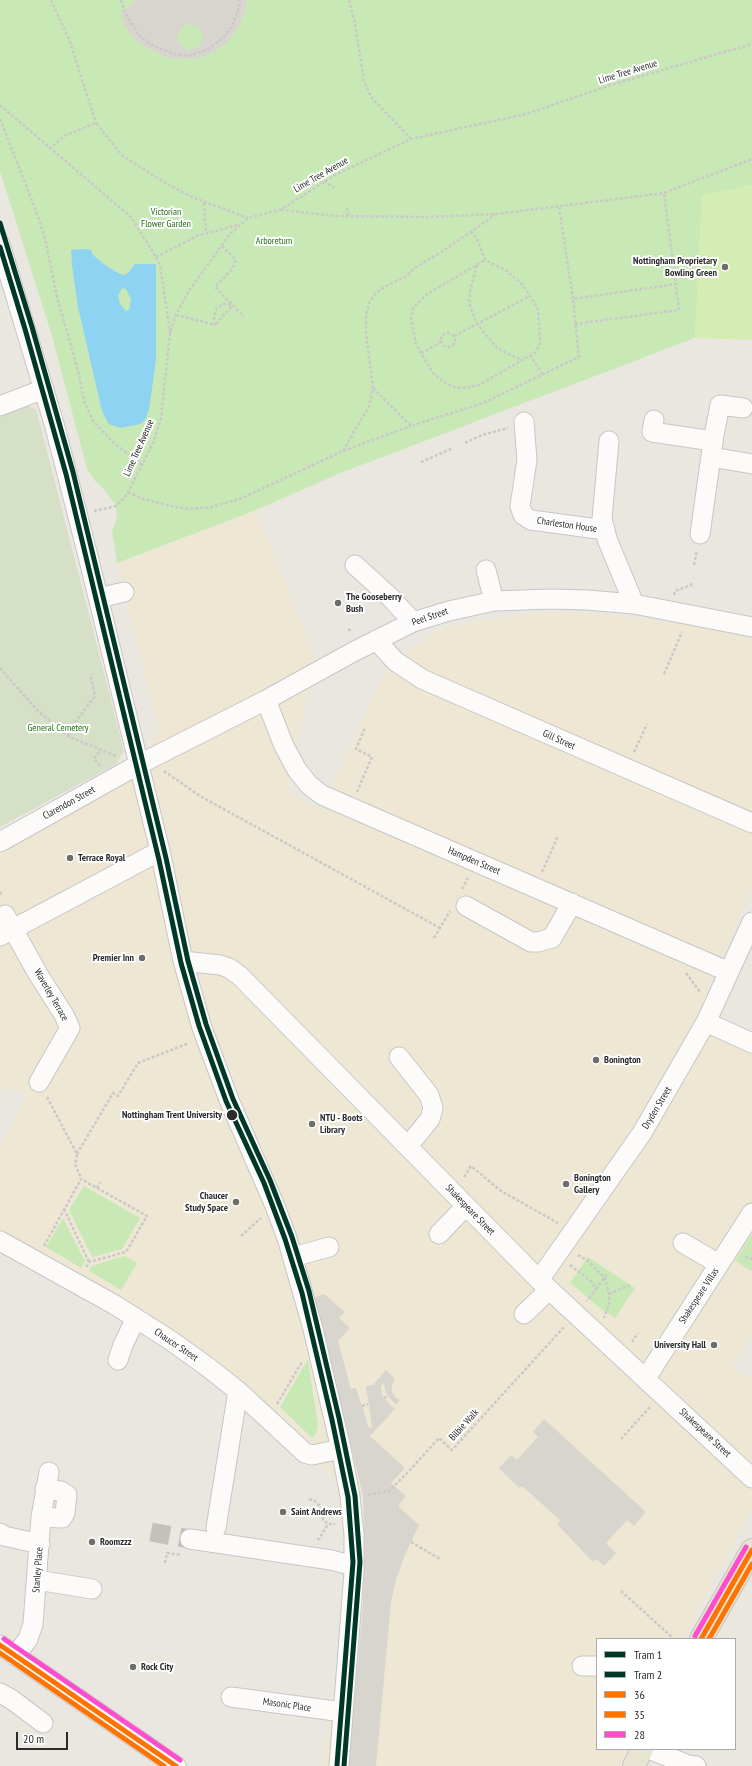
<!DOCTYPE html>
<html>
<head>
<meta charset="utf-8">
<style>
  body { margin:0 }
  #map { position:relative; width:752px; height:1766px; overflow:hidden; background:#eae7e0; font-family:"PT Sans Narrow",sans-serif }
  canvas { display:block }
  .legend { position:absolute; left:596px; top:1638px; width:140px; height:112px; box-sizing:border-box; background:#fff; border:1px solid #aaa; margin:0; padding:5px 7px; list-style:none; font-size:12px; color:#2b2b2b }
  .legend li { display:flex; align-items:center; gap:8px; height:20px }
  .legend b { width:20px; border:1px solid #aaa }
  .scale { position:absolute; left:16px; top:1732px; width:52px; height:18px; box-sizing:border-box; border:2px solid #2b2b2b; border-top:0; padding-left:5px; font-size:12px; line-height:14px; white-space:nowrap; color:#2b2b2b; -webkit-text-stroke:3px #fff; paint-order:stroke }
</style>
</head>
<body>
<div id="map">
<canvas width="752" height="1766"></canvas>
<ul class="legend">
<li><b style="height:5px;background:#003828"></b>Tram 1</li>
<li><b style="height:5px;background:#003828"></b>Tram 2</li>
<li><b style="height:5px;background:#ff7300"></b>36</li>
<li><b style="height:5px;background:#ff7300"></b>35</li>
<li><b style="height:5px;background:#ff4dcf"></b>28</li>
</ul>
<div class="scale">20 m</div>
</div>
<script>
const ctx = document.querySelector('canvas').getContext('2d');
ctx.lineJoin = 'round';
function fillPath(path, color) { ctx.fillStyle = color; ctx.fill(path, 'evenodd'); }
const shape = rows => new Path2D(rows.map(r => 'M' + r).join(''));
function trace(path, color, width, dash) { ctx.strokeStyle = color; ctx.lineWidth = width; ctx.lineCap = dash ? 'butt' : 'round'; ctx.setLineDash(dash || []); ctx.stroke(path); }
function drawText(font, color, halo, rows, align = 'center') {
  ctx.font = font + ' "PT Sans Narrow",sans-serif'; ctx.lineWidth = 4; ctx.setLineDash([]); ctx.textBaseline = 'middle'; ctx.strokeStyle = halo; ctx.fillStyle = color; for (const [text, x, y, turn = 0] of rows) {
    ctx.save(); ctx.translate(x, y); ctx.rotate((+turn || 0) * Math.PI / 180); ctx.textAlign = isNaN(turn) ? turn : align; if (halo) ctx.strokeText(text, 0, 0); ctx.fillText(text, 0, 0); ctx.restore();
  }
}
fillPath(shape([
  [256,510,314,655,289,791,303,801,321,810,385,672,428,636,439,629,508,616,557,612,617,616,700,626,752,638,752,887,694,1025,752,1054,752,1332,731,1367,752,1379,752,1507,683,1639,597,1639,597,1749,627,1749,619,1766,322,1766,347,1611,336,1479,238,1391,0,1244,0,1148,28,1093,0,1088,0,839,133,767,159,730,117,563]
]), '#eee7d4');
fillPath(shape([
  [0,0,752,0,752,185,702,196,695,338,338,474,256,510,117,563,112,531,117,518,116,506,104,489,95,481,87,469,52,336,0,171],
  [84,1186,140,1218,122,1249,92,1257,69,1210],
  [63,1218,85,1261,81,1268,46,1247],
  [752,1234,752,1271,735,1261],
  [124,1256,137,1263,121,1290,89,1271,92,1266],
  [588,1257,635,1288,615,1318,607,1312,606,1313,570,1283],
  [308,1359,318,1427,316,1433,314,1437,311,1437,280,1407]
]), '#c8e9b6');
fillPath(shape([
  [23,405,36,409,124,751,116,764,0,827,0,414]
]), '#d5e0c7');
fillPath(shape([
  [752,185,752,340,695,338,702,195]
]), '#d4edb3');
fillPath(shape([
  [136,0,247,0,246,8,239,26,227,43,212,53,203,57,184,59,168,58,137,42,125,27,120,13],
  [186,24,198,26,204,36,199,47,188,50,178,43,178,32],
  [324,1294,345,1312,339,1318,350,1328,338,1341,351,1389,356,1388,369,1428,372,1427,366,1386,373,1385,386,1370,395,1379,392,1386,392,1392,396,1398,400,1400,396,1405,386,1394,384,1383,381,1386,381,1390,383,1397,395,1409,370,1436,405,1468,391,1483,406,1496,398,1506,419,1525,405,1555,396,1580,391,1602,376,1766,348,1766,363,1606,364,1530,363,1496,323,1330,314,1298],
  [544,1419,646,1512,634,1526,627,1520,606,1543,616,1553,604,1566,596,1559,593,1562,557,1524,560,1520,522,1486,519,1488,499,1468,511,1455,517,1460,538,1437,533,1432]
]), '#d8d5cf');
fillPath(shape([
  [85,249,91,250,93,255,105,265,120,274,125,275,129,272,135,264,156,264,156,360,149,410,145,420,140,424,121,428,111,425,108,423,102,411,78,307,72,265,71,250],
  [122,288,126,289,131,299,129,310,126,311,120,304,118,296]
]), '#8ed3f2');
trace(shape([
  [151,1532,190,1539]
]), '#c4c1bc', 19, [19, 10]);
const minor = shape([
  [0,244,55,427,88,556,160,851,183,961,202,1028,229,1100,275,1206,287,1238,313,1329,341,1449,350,1496,354,1535,354,1572,339,1766],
  [0,406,44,389],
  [654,420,652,432,713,441],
  [524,422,527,460,520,506,523,515,531,520,605,530,607,539,634,604],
  [711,457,752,464],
  [605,530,602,519,609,441],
  [700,534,714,435,720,405,743,408],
  [355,565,391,598,413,622],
  [486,570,494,601],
  [99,598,124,592],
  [376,640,395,661,422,679,752,823],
  [266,700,284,746,297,770,309,785,322,795,729,972],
  [0,842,134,767,266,700,353,652,413,622,449,611,494,601,550,599,587,600,634,604,752,627],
  [466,906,531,942,538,942,552,938,572,903],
  [5,915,38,974,64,1015,70,1028,39,1082],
  [0,936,160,851],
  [183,961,220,965,229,968,240,976,539,1280,752,1478],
  [706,1022,752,1043],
  [399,1057,429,1095,433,1108,430,1119,408,1146],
  [439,1234,466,1206],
  [0,1241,115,1305,170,1340,209,1368,238,1391,305,1453,312,1455,341,1449],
  [683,1243,719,1264],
  [293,1257,329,1247],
  [539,1280,642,1133,706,1022,752,922],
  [524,1314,549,1290],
  [118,1360,123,1345,136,1318],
  [646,1378,752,1213],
  [41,1517,62,1518,65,1513,67,1495,61,1491,45,1489],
  [216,1528,238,1391],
  [0,1533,4,1536,40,1544],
  [190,1539,331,1560,354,1566],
  [37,1580,92,1589],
  [0,1645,176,1766],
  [15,1656,28,1639,33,1624,41,1517,49,1472],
  [582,1666,597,1666],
  [0,1693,11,1699,43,1723],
  [231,1697,343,1712],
  [649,1749,688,1765,696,1766]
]);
const major = shape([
  [701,1639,752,1550],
  [634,1766,642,1749]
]);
trace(minor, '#c7c6c6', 21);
trace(major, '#c5c4c1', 24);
trace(shape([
  [51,0,69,39,96,123],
  [121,0,125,12,138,35,151,45,173,54,188,56,207,50,223,38,232,26,238,11,240,0],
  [349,0,355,24,364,81,371,97,411,139],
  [0,105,131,217,151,249,160,265,170,333],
  [0,119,38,216,46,243,57,297,79,374,84,401,93,421,115,444,141,464],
  [49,149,64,136,96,123,123,156,169,185,192,197,248,218],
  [324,181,334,188],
  [204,203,206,233],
  [559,207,573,299,676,284,664,193],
  [347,208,348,216],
  [281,210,336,216,430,217,497,214,664,193,752,159],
  [471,231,478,241,485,260,507,271,522,284,530,296,538,309,540,343,536,352,479,385,464,388,454,387,444,382,432,372,416,344,411,318,413,308,427,294,485,260],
  [222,246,236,260,233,268,215,287,244,317],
  [156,257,197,236,237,225],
  [477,265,470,292,469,303,477,324,498,349,522,360],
  [176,315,215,325],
  [216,324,233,305],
  [575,324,679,310,676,284],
  [215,325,214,317,216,309,223,304,232,305],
  '441 340a7 7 0 1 1 14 0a7 7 0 1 1-14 0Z',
  [454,336,530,296],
  [421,353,440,343],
  [530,355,543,375],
  [373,388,411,426,483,403,579,357,573,299],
  [465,443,482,435,508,428],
  [343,451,369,406,373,388,366,333,366,315,369,304,374,295,384,287,405,277,416,267,443,251,495,215],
  [421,462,453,448],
  [128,492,143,499,175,507,191,509,212,507,242,498,343,451,411,426],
  [94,511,116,506,125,497,128,492,153,443,161,418,170,333,176,315,190,289,230,234,248,218,280,210,335,175,411,139,526,114,611,85,752,44],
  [694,565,697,550],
  [674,595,675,591,691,585,691,583],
  [348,629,352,632],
  [0,668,39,712,68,736,116,756],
  [664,674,682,632],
  [68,736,77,720,95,696,90,674],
  [634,752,647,724],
  [100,766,94,759,100,750],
  [164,771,200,796,440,928],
  [357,792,372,757,356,749,365,728],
  [542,872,558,836],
  [462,889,468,878],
  [0,892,1,893,0,894],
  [434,938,450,911],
  [686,973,700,992],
  [47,1097,77,1154,75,1164,81,1178],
  [77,1154,113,1093,118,1096,138,1063,189,1043],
  [464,1177,471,1166,501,1191,558,1223],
  [97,1188,100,1182],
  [64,1209,89,1262],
  [241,1236,261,1218],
  [44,1246,81,1179,147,1216,126,1252,89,1262,86,1268],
  [578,1255,588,1261,605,1278,609,1294,609,1305,604,1318],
  [745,1257,752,1259],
  [570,1265,592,1282,596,1289,587,1301],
  [596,1289,608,1273],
  [609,1294,630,1285],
  [632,1342,638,1333],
  [384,1398,388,1396],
  [277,1404,302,1362],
  [362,1406,368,1404],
  [621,1439,650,1407],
  [368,1495,389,1491,409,1471,439,1438,452,1450,564,1327],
  [309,1499,315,1501,320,1506,323,1520,328,1524,335,1524],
  [317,1539,319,1539,328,1524],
  [411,1542,440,1559],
  [165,1563,167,1553,181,1555],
  [621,1591,674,1639]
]), '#cac9c8', 2.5, [3, 2]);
trace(minor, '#fcfbfa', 19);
trace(major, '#e8e4d2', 22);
trace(shape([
  [701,1639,752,1550],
  [0,1645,176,1766]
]), '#ff7300', 5);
trace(shape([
  [709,1639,752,1564],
  [0,1653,164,1766]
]), '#ff7300', 5);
trace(shape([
  [695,1636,746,1547],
  [4,1639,180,1760]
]), '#ff4dcf', 5);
trace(shape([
  [0,223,32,327,73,472,166,858,188,961,206,1024,233,1099,270,1180,292,1237,309,1291,339,1418,355,1496,360,1562,344,1766]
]), '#003828', 5);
trace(shape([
  [0,247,25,329,66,474,159,860,181,963,199,1026,226,1101,264,1183,285,1239,302,1293,332,1420,348,1497,353,1562,337,1765]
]), '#003828', 5);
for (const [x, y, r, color] of [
  [725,267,4,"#6e6d6a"],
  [338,603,4,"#6e6d6a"],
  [70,858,4,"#6e6d6a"],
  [142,958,4,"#6e6d6a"],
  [596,1060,4,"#6e6d6a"],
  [232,1115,6,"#2b2b2b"],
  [312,1124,4,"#6e6d6a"],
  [566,1184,4,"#6e6d6a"],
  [236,1202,4,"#6e6d6a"],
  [714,1345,4,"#6e6d6a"],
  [283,1512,4,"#6e6d6a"],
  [92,1542,4,"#6e6d6a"],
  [133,1667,4,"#6e6d6a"]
]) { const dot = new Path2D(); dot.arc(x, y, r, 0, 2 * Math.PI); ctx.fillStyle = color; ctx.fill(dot); trace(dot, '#fff', 1.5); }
drawText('10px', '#2b2b2b', '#fff', [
  ["Lime Tree Avenue",628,72,-17],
  ["Lime Tree Avenue",321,175,-30],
  ["Lime Tree Avenue",139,448,-66],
  ["Charleston House",567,525,8],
  ["Peel Street",430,617,-19],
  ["Gill Street",559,740,24],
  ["Clarendon Street",69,803,-29],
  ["Hampden Street",474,861,23],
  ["Waverley Terrace",51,995,60],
  ["Dryden Street",657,1108,-59],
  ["Shakespeare Street",470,1210,46],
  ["Shakespeare Villas",699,1296,-57],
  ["Chaucer Street",176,1345,34],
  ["Bilbie Walk",464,1425,-48],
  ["Shakespeare Street",705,1433,43],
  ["Stanley Place",38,1570,-86],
  ["Masonic Place",287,1705,8]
]);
drawText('10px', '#227014', '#fff', [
  ["Victorian",166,212],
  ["Flower Garden",166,224],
  ["Arboretum",274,241],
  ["General Cemetery",58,728]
]);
drawText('bold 10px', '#2b2b2b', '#fff', [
  ["Nottingham Proprietary",717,261,"right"],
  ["Bowling Green",717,273,"right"],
  ["The Gooseberry",346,597],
  ["Bush",346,609],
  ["Terrace Royal",78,858],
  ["Premier Inn",134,958,"right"],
  ["Bonington",604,1060],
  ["NTU - Boots",320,1118],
  ["Library",320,1130],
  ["Bonington",574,1178],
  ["Gallery",574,1190],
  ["Chaucer",228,1196,"right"],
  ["Study Space",228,1208,"right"],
  ["University Hall",706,1345,"right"],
  ["Saint Andrews",291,1512],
  ["Roomzzz",100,1542],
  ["Rock City",141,1667]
], 'left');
drawText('bold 10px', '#2b2b2b', '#fff', [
  ["Nottingham Trent University",222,1115]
], 'right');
</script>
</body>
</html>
